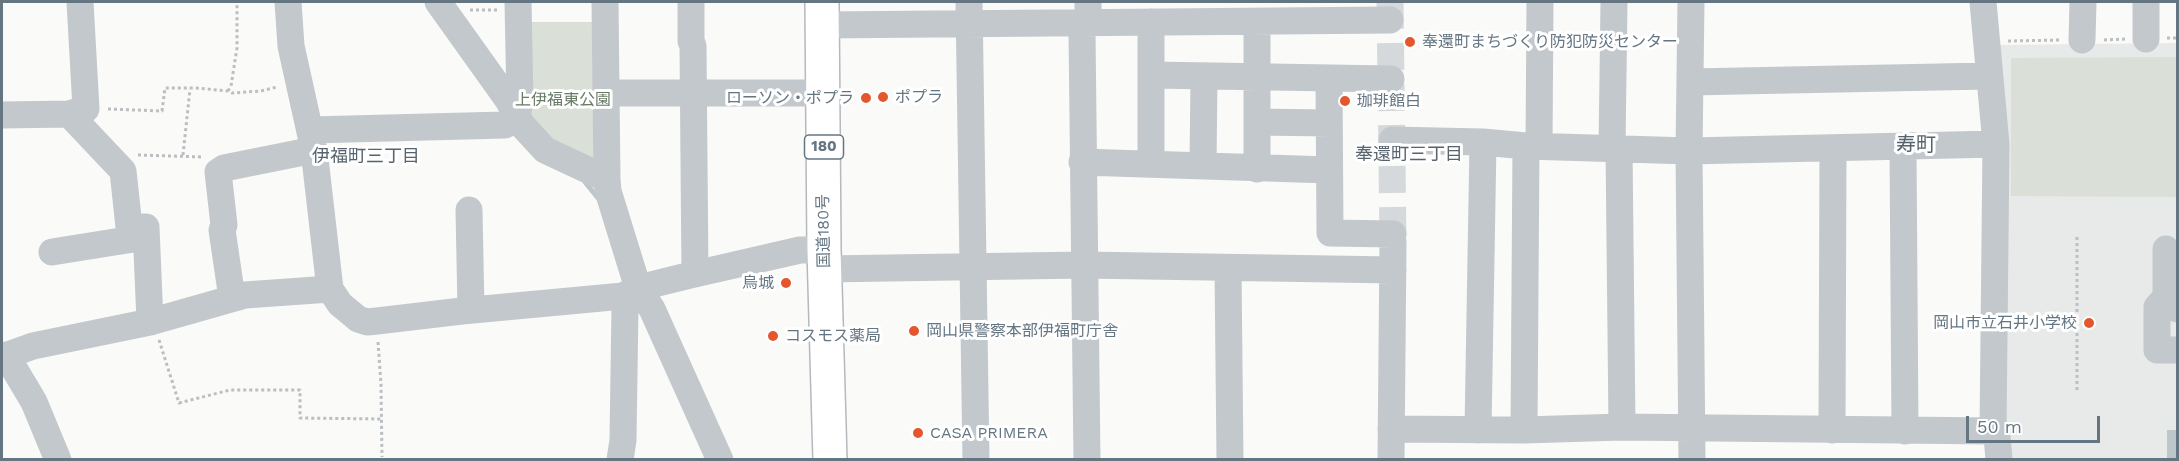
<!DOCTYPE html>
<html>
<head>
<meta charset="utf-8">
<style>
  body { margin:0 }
  #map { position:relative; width:2179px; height:461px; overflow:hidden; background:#fafaf8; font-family:"Work Sans",sans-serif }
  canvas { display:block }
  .frame { position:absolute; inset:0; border:3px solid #657683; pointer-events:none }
  .scale { position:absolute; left:1966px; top:416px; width:134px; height:27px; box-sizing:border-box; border:3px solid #657683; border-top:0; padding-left:8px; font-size:18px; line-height:21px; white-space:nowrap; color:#657683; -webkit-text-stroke:4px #fff; paint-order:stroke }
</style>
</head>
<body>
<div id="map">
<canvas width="2179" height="461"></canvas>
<div class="frame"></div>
<div class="scale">50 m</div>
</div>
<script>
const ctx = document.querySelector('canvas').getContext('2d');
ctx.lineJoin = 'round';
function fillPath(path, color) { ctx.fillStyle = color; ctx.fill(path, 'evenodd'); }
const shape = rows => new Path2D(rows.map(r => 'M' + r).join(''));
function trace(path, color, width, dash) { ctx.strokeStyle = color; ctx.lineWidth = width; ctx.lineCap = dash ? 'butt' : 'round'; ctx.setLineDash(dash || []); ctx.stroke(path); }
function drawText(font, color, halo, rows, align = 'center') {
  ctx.font = font + ' "Work Sans","Noto Sans JP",sans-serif'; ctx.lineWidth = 6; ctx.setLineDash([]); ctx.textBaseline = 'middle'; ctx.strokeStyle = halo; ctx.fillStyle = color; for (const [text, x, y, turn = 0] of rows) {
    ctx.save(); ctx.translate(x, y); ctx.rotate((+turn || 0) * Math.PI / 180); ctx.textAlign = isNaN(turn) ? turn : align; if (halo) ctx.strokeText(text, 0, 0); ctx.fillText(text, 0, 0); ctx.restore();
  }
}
fillPath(shape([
  [2177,43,2177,459,2003,459,1995,45]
]), '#e8e9e9');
fillPath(shape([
  [524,22,599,22,601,165,560,149,525,109],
  [2177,57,2177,197,2011,196,2011,58]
]), '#dadfd7');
fillPath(shape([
  [2167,430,2177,430,2177,459,2167,459]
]), '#bbc7cb');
trace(shape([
  [585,182,598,198]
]), '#bbc7cb', 5);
trace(shape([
  [1390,2,1393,242]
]), '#d5d9db', 27, [27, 14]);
const highway = shape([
  [822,2,824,250,830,460]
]);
trace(highway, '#b4b9bd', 36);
trace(shape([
  [470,10,497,10],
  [2167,38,2178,38],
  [2104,40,2125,39],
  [2008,41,2062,40],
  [228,91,231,86,237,48,237,2],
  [108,109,162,111,165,88,196,88,228,91,232,93,261,91,277,87],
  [138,155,204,157],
  [183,155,190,89],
  [159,340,179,403,230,390,300,390,300,418,382,419],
  [378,342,381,384,382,457],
  [2077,390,2077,235]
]), '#bbbfc2', 3, [3, 3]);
trace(shape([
  [288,2,291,46,314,150,330,289,340,304,358,319,367,322,377,321,462,311,623,296,638,288,695,274,800,250,824,250],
  [438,2,508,100,522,125,545,150,607,179,608,191,638,288,652,309,720,460],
  [605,2,607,179],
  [691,2,691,41,693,46,695,274],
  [969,2,976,460],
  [1691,2,1689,151,1692,460],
  [1983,2,1996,144,1993,431,1997,436,1999,460],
  [1257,23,1257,169],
  [822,25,1390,20],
  [2146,39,2146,2],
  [2082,40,2083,2],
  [1152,75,1391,79],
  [1329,79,1330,233,1393,234],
  [1690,82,1988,76],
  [607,93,823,93],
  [69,114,123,171,129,227,146,227,150,322],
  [2,115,69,114,86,109,80,2],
  [1257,122,1329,123],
  [310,130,505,125,513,120,517,116,520,101,518,2],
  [1392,140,1483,142,1526,146,1689,151,1996,144],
  [1539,146,1540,2],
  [1612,148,1614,2],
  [1619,148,1622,427],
  [1903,148,1905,431],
  [1082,162,1329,170],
  [1151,164,1151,22],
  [1203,165,1204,77],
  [469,210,471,310],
  [2166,249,2166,297,2177,309],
  [52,252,146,237],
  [824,269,1084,265,1393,270],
  [1228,269,1230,460],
  [2166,297,2157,307,2157,350,2178,350],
  [232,298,222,230,224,225,218,172,224,168,314,150],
  [6,355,34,402,58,460],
  [2,357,33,346,150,322,245,295,330,289],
  [1391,429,1524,430,1622,427,1993,431],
  [1478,430,1483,142],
  [1524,430,1526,146],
  [1832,430,1833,148],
  [620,460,623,440,625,307,623,296],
  [1087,460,1082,33,1088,11,1088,2],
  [1391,460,1393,242]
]), '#c3c8cc', 27);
trace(highway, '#fff', 33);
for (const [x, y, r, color] of [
  [1410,42,6,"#e4572e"],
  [883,97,6,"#e4572e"],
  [866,98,6,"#e4572e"],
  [1345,101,6,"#e4572e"],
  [786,283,6,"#e4572e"],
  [2089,323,6,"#e4572e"],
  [914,331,6,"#e4572e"],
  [773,336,6,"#e4572e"],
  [918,433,6,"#e4572e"]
]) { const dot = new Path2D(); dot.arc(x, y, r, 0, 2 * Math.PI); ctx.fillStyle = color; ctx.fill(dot); trace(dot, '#fff', 2); }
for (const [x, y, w] of [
  [824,147,39]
]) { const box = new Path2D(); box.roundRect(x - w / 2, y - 12, w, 24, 4.5); ctx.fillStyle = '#fff'; ctx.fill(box); trace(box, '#657683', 1.5); }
drawText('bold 15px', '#657683', null, [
  ["180",824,147]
]);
drawText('16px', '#657683', '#fff', [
  ["奉還町まちづくり防犯防災センター",1422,42],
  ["ポプラ",895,97],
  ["ローソン・ポプラ",854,98,"right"],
  ["珈琲館白",1357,101],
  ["烏城",774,283,"right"],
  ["岡山市立石井小学校",2077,323,"right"],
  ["岡山県警察本部伊福町庁舎",926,331],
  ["コスモス薬局",785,336],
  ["CASA PRIMERA",930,433]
], 'left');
drawText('16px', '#687a64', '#fff', [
  ["上伊福東公園",563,100]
]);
drawText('16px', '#657683', '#fff', [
  ["国道180号",824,231,-91]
]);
drawText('18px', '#57646e', '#fff', [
  ["奉還町三丁目",1409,155],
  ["伊福町三丁目",366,157]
]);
drawText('20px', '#57646e', '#fff', [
  ["寿町",1916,145]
]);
</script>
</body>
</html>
